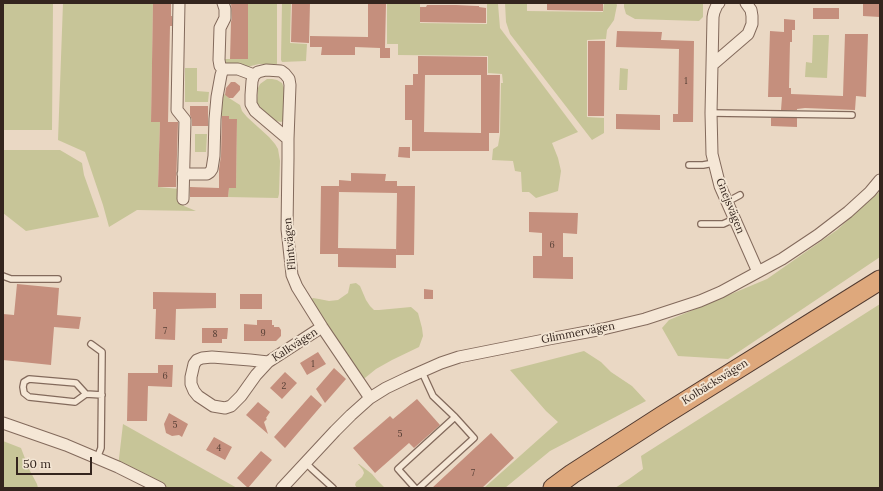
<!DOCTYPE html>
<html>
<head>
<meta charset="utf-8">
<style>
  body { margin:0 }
  #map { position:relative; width:883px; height:491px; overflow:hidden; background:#ead8c4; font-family:Lora,serif }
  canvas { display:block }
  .frame { position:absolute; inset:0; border:4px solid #34251e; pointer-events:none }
  .scale { position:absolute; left:16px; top:457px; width:76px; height:18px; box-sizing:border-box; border:2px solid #34251e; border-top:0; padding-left:5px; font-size:12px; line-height:14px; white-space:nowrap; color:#34251e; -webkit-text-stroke:3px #f2e4d2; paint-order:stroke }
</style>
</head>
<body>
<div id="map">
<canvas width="883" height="491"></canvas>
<div class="frame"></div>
<div class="scale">50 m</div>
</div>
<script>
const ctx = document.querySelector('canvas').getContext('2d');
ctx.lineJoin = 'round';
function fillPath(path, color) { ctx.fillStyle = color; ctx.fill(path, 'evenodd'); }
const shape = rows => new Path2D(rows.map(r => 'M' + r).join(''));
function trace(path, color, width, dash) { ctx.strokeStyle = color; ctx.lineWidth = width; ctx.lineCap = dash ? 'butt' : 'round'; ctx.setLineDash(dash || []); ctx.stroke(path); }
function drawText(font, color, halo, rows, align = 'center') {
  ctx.font = font + ' Lora,serif'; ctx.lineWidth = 4; ctx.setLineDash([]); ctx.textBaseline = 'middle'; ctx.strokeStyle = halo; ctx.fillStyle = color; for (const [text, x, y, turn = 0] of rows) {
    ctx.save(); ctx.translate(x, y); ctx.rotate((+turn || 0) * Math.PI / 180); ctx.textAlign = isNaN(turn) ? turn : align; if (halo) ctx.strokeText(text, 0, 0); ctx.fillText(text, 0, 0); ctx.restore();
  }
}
fillPath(shape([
  [3,3,53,3,52,130,3,130],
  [63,3,153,3,151,122,160,122,158,187,180,189,180,202,184,206,196,211,137,210,109,227,103,205,85,152,58,140],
  [248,3,277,3,277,64,259,64,243,68,228,67,222,60,225,59,248,59],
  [282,3,291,3,290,43,307,44,306,61,282,62,281,60],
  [387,3,420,3,420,23,487,24,487,3,498,4,500,28,578,132,552,143,558,158,561,171,558,191,536,198,529,192,522,192,521,172,515,171,513,161,492,160,493,149,498,146,500,134,501,83,503,83,502,74,488,73,488,56,398,55,398,44,387,44],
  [505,3,527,3,527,11,603,12,604,3,616,3,617,5,614,20,607,30,606,39,587,40,587,117,604,118,604,133,592,140,510,34,506,22],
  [624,3,703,3,703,17,699,21,635,19,626,14,624,7],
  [813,35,829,35,827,78,805,77,806,62,812,63],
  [185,68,197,68,197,91,209,92,208,102,185,102],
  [620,68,628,69,627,90,619,90],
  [267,79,272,79,277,80,282,83,284,88,284,119,283,121,281,122,276,121,261,108,257,103,258,88,260,84],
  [224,94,229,98,240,105,242,111,247,117,269,137,275,144,278,149,280,161,279,194,278,198,228,197,229,188,236,188,237,120,229,119,228,116,220,116],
  [195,134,207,134,206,152,195,152],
  [3,150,60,150,82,163,84,175,99,217,26,231,3,213],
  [880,191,880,257,728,359,678,356,662,328,669,320,767,279,837,230],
  [356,283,360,286,366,300,370,306,374,310,379,310,411,307,418,313,422,328,423,336,419,347,392,360,376,369,360,382,307,302,313,298,319,299,329,301,338,300,348,293,350,284],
  [880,304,880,488,615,488,629,479,643,469,641,456],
  [584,351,601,362,611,372,632,386,646,401,550,451,505,488,484,488,558,422,546,411,510,370],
  [123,424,237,488,160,488,118,467],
  [3,441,21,448,29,469,37,484,38,488,3,488],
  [358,464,359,464,372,474,377,480,385,488,357,488,355,485,356,482,362,477,364,473,363,470]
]), '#c7c598');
fillPath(shape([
  [153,3,171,3,171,16,172,16,172,26,170,26,168,122,178,122,176,187,158,187,160,122,151,122],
  [231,3,248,3,248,59,230,59,231,22,232,18],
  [292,3,310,3,309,43,291,42],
  [368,3,386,3,385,48,390,48,390,58,380,58,380,48,355,47,355,55,321,55,322,47,310,47,310,36,368,37],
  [547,3,603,3,603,11,547,10],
  [863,3,880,3,880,17,863,16],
  [427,5,456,5,477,6,479,6,479,7,486,8,486,23,420,22,420,7,426,7],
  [813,8,839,8,839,19,813,19],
  [784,19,795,20,795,30,792,30,792,42,790,42,789,88,791,88,791,94,843,96,845,34,868,34,866,97,856,96,855,110,805,108,797,109,797,110,781,110,782,97,768,97,770,31,784,32],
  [617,31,662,32,661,40,694,41,693,122,673,122,673,114,678,114,679,49,616,47],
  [588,41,605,41,604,116,588,116],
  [418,56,487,57,487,75,481,75,500,75,499,133,489,133,489,151,412,151,412,120,405,120,405,85,413,85,413,74,418,74],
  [425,75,481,75,481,133,424,132],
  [231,82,235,82,240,86,240,90,233,98,229,98,225,95,226,88],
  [190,106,208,106,208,126,192,126,192,120,190,115],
  [616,114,660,115,660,130,616,129],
  [222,116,229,116,229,119,237,119,236,188,229,188,228,197,190,197,190,187,219,188,219,169,221,156],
  [771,118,797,118,797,127,771,126],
  [399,147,410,147,410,158,398,157],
  [351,173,386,174,385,181,397,181,397,186,415,186,414,255,396,255,397,193,339,192,339,180,351,181],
  [321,186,339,186,338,248,396,249,396,268,338,267,338,254,320,254],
  [529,212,578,213,577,234,563,233,563,257,573,257,573,279,533,278,533,256,542,256,542,233,529,232],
  [17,284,59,288,57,315,81,317,79,329,54,327,51,365,3,360,3,314,14,315],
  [424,289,433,290,433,299,424,299],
  [153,292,216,293,216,308,176,309,175,340,155,339,156,309,153,309],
  [240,294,262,294,262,309,240,309],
  [257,320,272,320,272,325,274,325,274,327,279,327,281,330,281,336,276,341,244,341,244,324,257,325],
  [202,328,228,328,227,339,222,339,222,343,202,343],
  [318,352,326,364,307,375,300,363],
  [158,365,173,365,172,387,148,386,147,421,127,421,128,373,158,373],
  [334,368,346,379,325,403,316,389],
  [285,372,297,383,282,399,270,388],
  [311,395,322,405,285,448,274,437],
  [417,399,440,425,414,448,409,443,375,473,353,448,390,416,393,419],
  [258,402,270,412,266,418,267,419,264,422,268,434,246,415],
  [169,413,188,424,182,437,179,435,172,436,166,433,164,424],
  [491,433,514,458,482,488,432,488],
  [214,437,232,447,225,460,206,450],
  [261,451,272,460,248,488,237,478]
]), '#c58f7d');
const service = shape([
  [711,113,852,115],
  [689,165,703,165,714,163],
  [727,202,740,195],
  [701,224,723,224,734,219],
  [3,276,11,279,58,279],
  [91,344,102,352,101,448,97,458],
  [86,394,76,383,29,379,24,382,23,387,24,393,29,397,75,402,86,394,102,395],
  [306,463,312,469,333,488],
  [415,488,398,469,455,417],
  [419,488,474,438,455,417,433,396,422,372]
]);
const minor = shape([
  [179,3,177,110,185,120,183,199],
  [223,3,225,9,225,18,220,28,219,60,220,66,223,69,238,69,254,75],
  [719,3,717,5,714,12,713,17,711,113,712,154,720,186,758,272],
  [712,65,748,34,752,24,752,16,751,10,746,3],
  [288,139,290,85,289,79,285,74,281,71,266,70,258,72,254,75,252,81,251,95,251,104,255,111,288,139,288,158,287,229,292,275,297,287,322,327,370,398],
  [183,174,207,174,210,172,212,169,214,156,215,119,217,97,221,75,223,69],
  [268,362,250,360,212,357,202,358,197,360,194,364,191,377,191,384,194,391,198,396,213,406,225,408,231,406,241,396,256,375,268,362,322,327],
  [3,423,66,445,118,467,160,488],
  [282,488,335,431,351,415,370,398,386,388,407,378,441,363,459,357,549,339,603,329,645,319,700,301,721,292,782,259,818,235,848,212,870,192,880,180]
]);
const trunk = shape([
  [553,488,572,474,662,416,880,280]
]);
trace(service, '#836a5c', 8);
trace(minor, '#836a5c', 13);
trace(trunk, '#513a30', 21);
trace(service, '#f5e7d6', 5.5);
trace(minor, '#f5e7d6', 11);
trace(trunk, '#dea87c', 19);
drawText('9px', '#584036', null, [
  ["1",686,81],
  ["6",552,245],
  ["7",165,331],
  ["9",263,333],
  ["8",215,334],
  ["1",313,364],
  ["6",165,376],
  ["2",284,386],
  ["5",175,425],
  ["5",400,434],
  ["4",219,448],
  ["7",473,473]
]);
drawText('11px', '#34251e', '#f2e4d2', [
  ["Gnejsvägen",730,206,68],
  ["Flintvägen",290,244,-95],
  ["Glimmervägen",578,333,-11],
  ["Kalkvägen",295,345,-33],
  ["Kolbäcksvägen",715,382,-32]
]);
</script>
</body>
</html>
